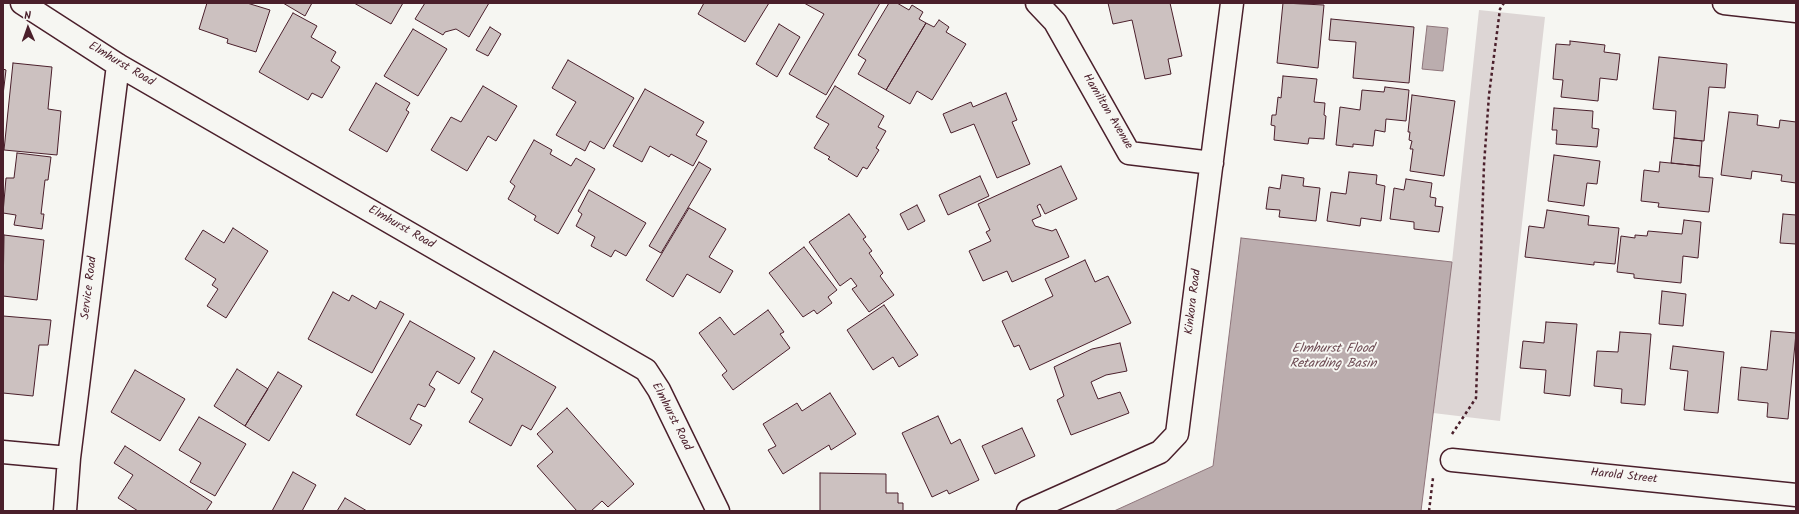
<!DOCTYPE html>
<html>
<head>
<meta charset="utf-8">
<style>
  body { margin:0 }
  #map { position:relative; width:1799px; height:514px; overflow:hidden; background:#f6f6f2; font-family:Kalam,sans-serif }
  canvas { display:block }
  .frame { position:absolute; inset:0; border:4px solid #4a1f2b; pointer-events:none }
  .north { position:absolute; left:8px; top:8px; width:40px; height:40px; -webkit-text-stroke:3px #f6f6f2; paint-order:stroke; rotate:358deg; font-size:11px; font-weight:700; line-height:16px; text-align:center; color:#4a1f2b }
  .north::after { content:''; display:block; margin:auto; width:14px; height:18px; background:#4a1f2b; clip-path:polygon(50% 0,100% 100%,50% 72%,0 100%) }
</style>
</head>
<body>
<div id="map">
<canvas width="1799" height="514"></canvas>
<div class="frame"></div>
<div class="north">N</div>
</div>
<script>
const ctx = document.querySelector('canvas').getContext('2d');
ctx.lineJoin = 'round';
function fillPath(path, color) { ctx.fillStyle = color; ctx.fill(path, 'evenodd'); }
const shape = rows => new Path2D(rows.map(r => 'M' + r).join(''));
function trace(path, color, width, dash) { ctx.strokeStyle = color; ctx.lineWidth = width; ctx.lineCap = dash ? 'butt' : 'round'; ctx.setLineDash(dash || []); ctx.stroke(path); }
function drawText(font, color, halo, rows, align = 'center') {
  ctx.font = font + ' Kalam,sans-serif'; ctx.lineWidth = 4; ctx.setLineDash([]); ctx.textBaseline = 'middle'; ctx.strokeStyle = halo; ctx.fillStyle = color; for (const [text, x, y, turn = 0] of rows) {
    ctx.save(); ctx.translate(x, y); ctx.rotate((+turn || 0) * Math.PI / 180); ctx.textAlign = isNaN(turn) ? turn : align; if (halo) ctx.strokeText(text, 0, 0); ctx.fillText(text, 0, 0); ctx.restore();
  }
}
fillPath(shape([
  [1479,10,1545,17,1500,421,1433,413,1452,262]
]), '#ddd6d5');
const water = shape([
  [1427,26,1448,28,1443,71,1422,69,1427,26],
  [1241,238,1452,262,1421,511,1114,511,1213,466,1241,238]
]);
fillPath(water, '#bbadae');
trace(water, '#8e747a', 1);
const building = shape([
  [207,3,247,3,270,10,256,52,227,43,228,39,199,29,207,3],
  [283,3,312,3,305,16,283,3],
  [354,3,403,3,391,24,354,3],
  [425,3,489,3,469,37,456,29,445,32,443,35,415,19,425,3],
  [704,3,769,3,745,42,698,14,704,3],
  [804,3,880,3,826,95,789,74,824,14,804,3],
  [889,3,897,3,909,10,912,5,923,12,919,19,926,23,886,90,858,74,866,60,858,55,889,3],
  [1108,3,1170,3,1182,56,1168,59,1171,74,1145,79,1132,20,1113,24,1108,3],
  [1283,3,1324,5,1318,68,1277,63,1283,3],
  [293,13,317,26,311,37,336,52,331,61,340,67,322,98,312,93,308,100,259,72,293,13],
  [1331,19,1414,27,1409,83,1353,78,1356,42,1329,40,1331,19],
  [939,20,949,27,946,32,966,44,932,100,917,91,910,104,886,90,926,23,934,27,939,20],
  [779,24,800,37,777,77,756,64,779,24],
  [490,27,501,34,488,56,476,50,490,27],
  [413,29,447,49,418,96,384,76,413,29],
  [1570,41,1605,45,1604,52,1620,54,1617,80,1600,78,1598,101,1561,97,1563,80,1553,79,1556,44,1570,45,1570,41],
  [1659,57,1727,64,1725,88,1709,87,1704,141,1674,138,1676,111,1653,109,1659,57],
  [568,60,634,98,604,149,590,141,585,151,556,135,576,102,552,88,568,60],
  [13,63,52,67,48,109,61,111,57,155,4,150,13,63],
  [3,69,6,70,3,95,3,69],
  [1283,76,1317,79,1314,102,1325,103,1324,115,1326,116,1324,139,1309,138,1308,144,1274,140,1275,126,1271,125,1272,115,1276,115,1278,97,1281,98,1283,76],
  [376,83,410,103,406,110,409,112,387,152,349,130,376,83],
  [483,86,517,106,496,141,488,136,467,171,431,150,451,117,461,122,483,86],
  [835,86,884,116,878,127,886,131,876,148,879,150,867,169,863,167,857,177,828,159,830,157,814,148,829,124,816,117,835,86],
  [1385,87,1409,90,1406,121,1386,119,1385,132,1375,130,1373,146,1353,144,1353,147,1336,145,1340,107,1360,110,1362,90,1384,92,1385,87],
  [645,89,704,122,696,135,707,141,693,166,671,154,669,157,650,146,642,162,613,146,645,89],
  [1006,93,1017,120,1012,122,1030,164,997,178,974,124,951,133,943,114,971,102,973,107,1006,93],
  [1412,95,1455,101,1444,176,1410,171,1413,149,1410,149,1412,141,1409,140,1410,132,1408,132,1412,95],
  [1554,108,1593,111,1592,128,1599,129,1597,147,1556,144,1557,130,1552,130,1554,108],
  [1729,112,1758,115,1757,125,1779,128,1780,120,1796,122,1796,183,1781,181,1782,175,1752,171,1751,179,1721,175,1729,112],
  [1674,138,1702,141,1700,166,1671,163,1674,138],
  [534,140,552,150,550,154,571,166,576,158,595,169,558,234,534,220,536,216,508,199,515,186,510,182,534,140],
  [17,153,51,157,48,180,45,180,41,214,44,214,42,229,14,225,16,215,3,213,6,178,14,178,17,153],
  [1554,155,1600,161,1597,184,1587,183,1584,206,1548,201,1554,155],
  [699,162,711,169,661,253,649,246,699,162],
  [1660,162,1700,166,1699,177,1713,178,1709,212,1658,207,1659,203,1641,201,1644,170,1659,172,1660,162],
  [1061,166,1077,199,1045,214,1040,204,1037,206,1041,216,1032,220,1035,226,1052,231,1056,229,1069,257,1012,282,1007,271,983,281,969,251,991,241,986,232,990,230,978,204,1061,166],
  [1349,172,1377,175,1376,184,1385,186,1381,221,1361,218,1360,226,1327,221,1331,192,1346,194,1349,172],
  [1282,175,1304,178,1303,186,1320,188,1316,221,1279,217,1280,210,1266,209,1269,187,1280,189,1282,175],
  [980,176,989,196,948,215,939,195,980,176],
  [1406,179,1432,183,1430,197,1436,198,1435,206,1443,207,1439,232,1414,229,1414,222,1390,219,1394,188,1404,190,1406,179],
  [589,190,646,223,626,256,615,250,611,257,591,246,595,237,576,226,582,214,578,211,589,190],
  [917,205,925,221,908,230,900,214,917,205],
  [689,208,726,229,709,257,733,271,720,293,687,274,673,297,646,280,689,208],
  [1547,210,1589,216,1588,225,1619,228,1615,264,1594,262,1594,265,1525,257,1529,226,1544,228,1547,210],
  [849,214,866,237,863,239,872,251,869,253,883,273,880,276,894,295,869,312,852,289,857,286,851,278,840,286,809,242,849,214],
  [1783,214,1796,215,1796,244,1780,243,1783,214],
  [1684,220,1701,222,1698,258,1683,256,1681,283,1634,278,1634,274,1617,272,1621,236,1635,238,1635,235,1647,236,1648,231,1682,234,1684,220],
  [233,228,268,251,226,318,207,306,218,289,212,285,216,279,185,259,203,230,224,243,233,228],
  [4,235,44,240,37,300,3,296,4,235],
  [804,247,837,290,828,297,832,303,817,314,814,310,803,317,769,273,804,247],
  [1085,260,1095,282,1108,276,1131,323,1030,370,1019,345,1014,347,1002,321,1053,296,1045,279,1085,260],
  [1662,291,1686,294,1683,326,1659,324,1662,291],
  [333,292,349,301,352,295,376,309,380,301,404,314,372,373,308,339,333,292],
  [884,305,918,355,899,367,893,357,873,370,847,330,884,305],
  [768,310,784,332,780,334,790,348,733,390,722,375,727,371,699,333,720,317,734,335,768,310],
  [3,316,51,320,48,345,39,345,33,396,3,393,3,316],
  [410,321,475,358,459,384,437,371,429,385,435,389,425,407,418,404,410,419,422,425,410,445,356,415,410,321],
  [1546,322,1577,324,1570,396,1544,393,1546,370,1520,368,1523,341,1544,343,1546,322],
  [1771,331,1796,333,1788,419,1767,417,1768,403,1738,400,1741,367,1767,370,1771,331],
  [1620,332,1651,334,1645,405,1621,403,1622,389,1594,386,1597,351,1618,352,1620,332],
  [1120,343,1127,371,1106,375,1091,382,1098,399,1120,392,1129,413,1071,435,1057,400,1064,396,1054,367,1092,349,1120,343],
  [1673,346,1724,352,1718,413,1684,410,1688,371,1670,369,1673,346],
  [494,351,556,387,531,430,522,425,511,446,469,422,483,399,471,392,494,351],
  [237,369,268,389,245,426,214,406,237,369],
  [135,370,185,399,160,441,111,412,135,370],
  [278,372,302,386,269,441,245,426,278,372],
  [830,393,856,434,831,450,829,445,783,474,768,450,776,446,763,424,797,403,802,411,830,393],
  [567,408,634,484,608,507,602,501,591,511,577,511,537,466,553,452,537,434,567,408],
  [938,416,951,444,960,439,979,480,949,494,947,490,932,497,902,433,938,416],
  [199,417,246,444,215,496,190,482,201,463,179,450,199,417],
  [1022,428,1035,456,995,474,982,446,1022,428],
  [125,446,212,502,206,511,138,511,118,498,133,475,114,463,125,446],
  [293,472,316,485,302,511,272,511,293,472],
  [820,473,886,474,886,493,898,493,898,503,903,503,903,511,820,511,820,473],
  [345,498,367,511,337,511,345,498]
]);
fillPath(building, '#ccc1c0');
trace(building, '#4a1f2b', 1);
const street = shape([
  [22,3,118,65,646,370,659,390,718,511],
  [1037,3,1055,22,1129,153,1212,163],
  [1724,3,1796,11],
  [3,452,69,458],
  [1452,460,1796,495],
  [65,511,69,458,118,65],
  [1028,511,1160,452,1177,434,1232,3]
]);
trace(street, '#4a1f2b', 25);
trace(shape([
  [1452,434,1476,398,1484,165,1489,95,1500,9,1504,3],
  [1429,511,1433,478]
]), '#4a1f2b', 2.5, [3, 3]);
trace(street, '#f6f6f2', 22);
drawText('12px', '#4a1f2b', '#f6f6f2', [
  ["Elmhurst Road",121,65,31],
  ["Hamilton Avenue",1107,112,59],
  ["Elmhurst Road",401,228,30],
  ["Service Road",90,288,-83],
  ["Kinkora Road",1194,302,-83],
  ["Elmhurst Road",671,417,63],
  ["Harold Street",1624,477,6]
]);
drawText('italic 13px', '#6c4a52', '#f6f6f2', [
  ["Elmhurst Flood",1333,350],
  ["Retarding Basin",1333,365]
]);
</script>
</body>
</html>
